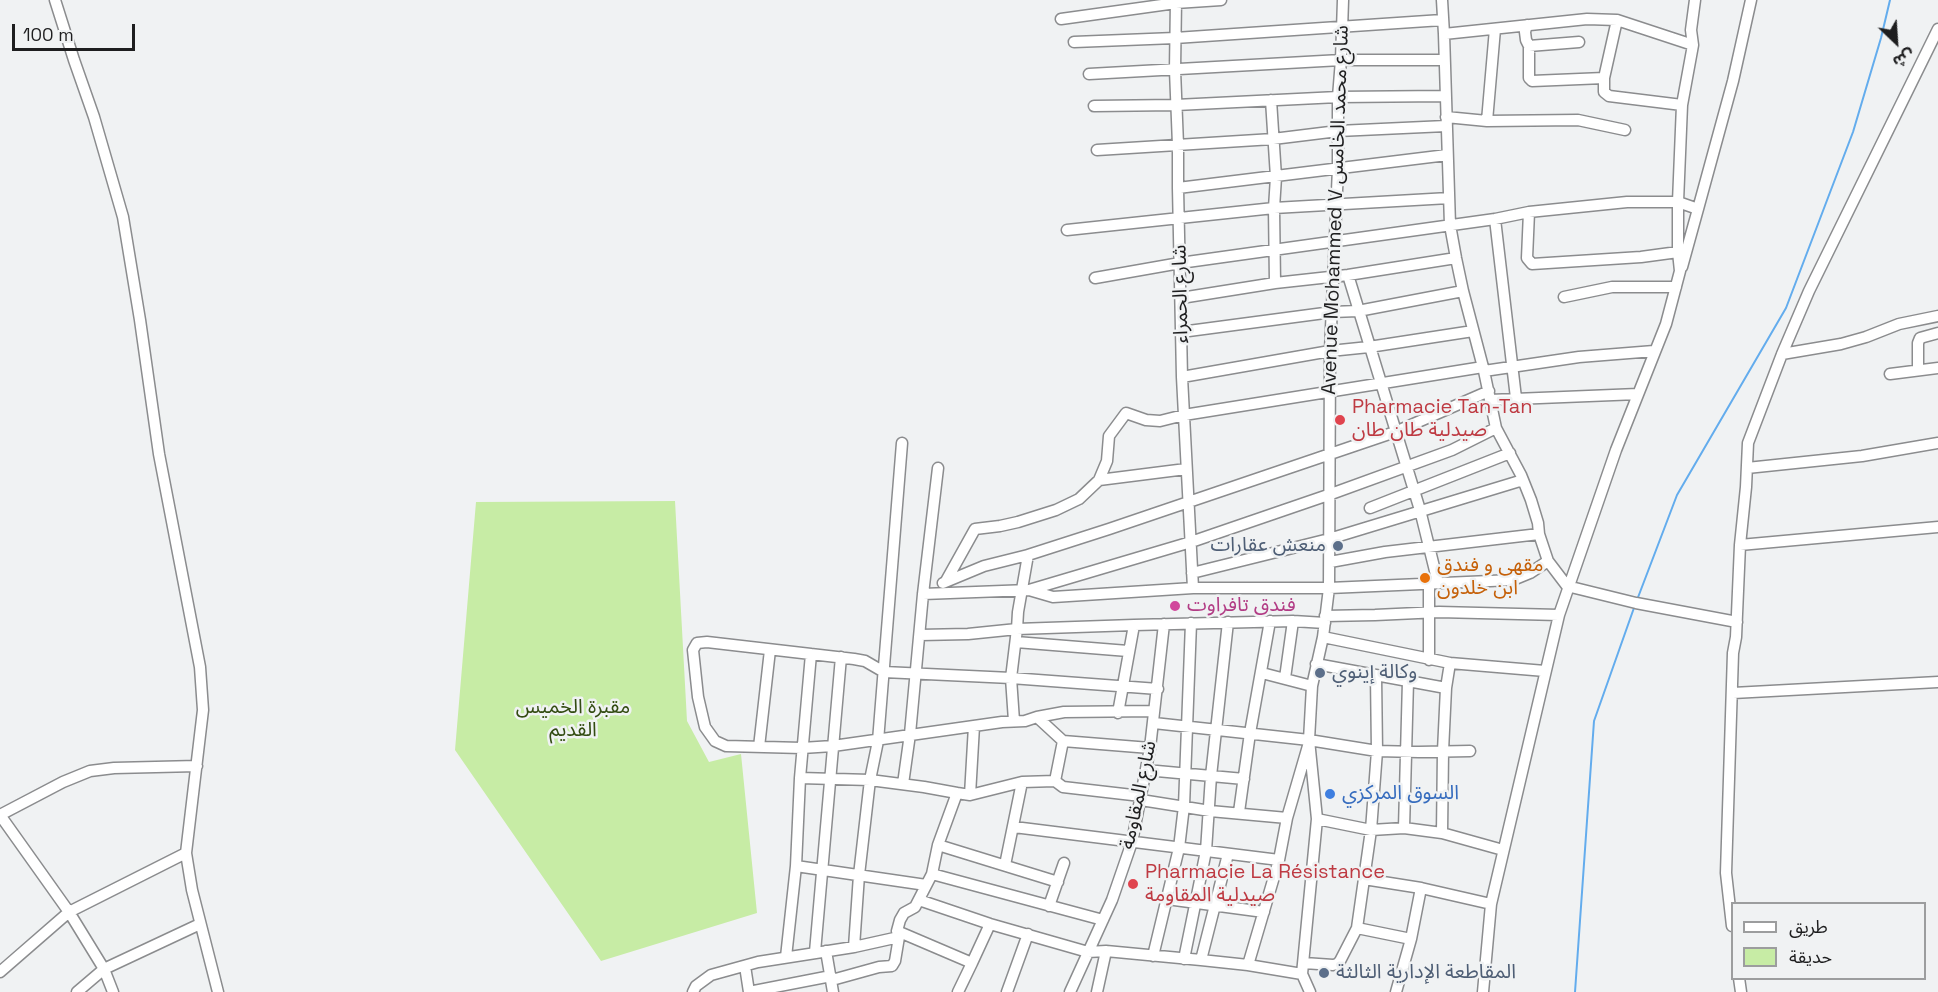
<!DOCTYPE html>
<html>
<head>
<meta charset="utf-8">
<style>
  body { margin:0 }
  #map { position:relative; width:1938px; height:992px; overflow:hidden; background:#f0f2f3; font-family:"Space Grotesk","Noto Sans Arabic",sans-serif }
  canvas { display:block }
  .legend { position:absolute; left:1731px; top:902px; width:195px; height:78px; box-sizing:border-box; background:#f0f2f3; border:2px solid #9c9d9e; margin:0; padding:8px 10px; list-style:none; font-size:18px; color:#1e1e1f }
  .legend li { display:flex; align-items:center; gap:12px; height:30px }
  .legend b { width:30px; border:2px solid #9c9d9e }
  .north { position:absolute; left:1866px; top:12px; width:60px; height:60px; -webkit-text-stroke:4px #f0f2f3; paint-order:stroke; rotate:155deg; font-size:16px; font-weight:700; line-height:24px; text-align:center; color:#1e1e1f }
  .north::after { content:''; display:block; margin:auto; width:21px; height:27px; background:#1e1e1f; clip-path:polygon(50% 0,100% 100%,50% 72%,0 100%) }
  .scale { position:absolute; left:12px; top:24px; width:123px; height:27px; box-sizing:border-box; border:3px solid #1e1e1f; border-top:0; padding-left:8px; font-size:18px; line-height:21px; white-space:nowrap; color:#1e1e1f; -webkit-text-stroke:4px #f0f2f3; paint-order:stroke }
</style>
</head>
<body>
<div id="map">
<canvas width="1938" height="992"></canvas>
<ul class="legend">
<li><b style="height:8px;background:#fff"></b>طريق</li>
<li><b style="height:16px;background:#c7eca5"></b>حديقة</li>
</ul>
<div class="north">ش</div>
<div class="scale">100 m</div>
</div>
<script>
const ctx = document.querySelector('canvas').getContext('2d');
ctx.lineJoin = 'round';
function fillPath(path, color) { ctx.fillStyle = color; ctx.fill(path, 'evenodd'); }
const shape = rows => new Path2D(rows.map(r => 'M' + r).join(''));
function trace(path, color, width, dash) { ctx.strokeStyle = color; ctx.lineWidth = width; ctx.lineCap = dash ? 'butt' : 'round'; ctx.setLineDash(dash || []); ctx.stroke(path); }
function drawText(font, color, halo, rows, align = 'center') {
  ctx.font = font + ' "Space Grotesk","Noto Sans Arabic",sans-serif'; ctx.lineWidth = 5; ctx.setLineDash([]); ctx.textBaseline = 'middle'; ctx.strokeStyle = halo; ctx.fillStyle = color; for (const [text, x, y, turn = 0] of rows) {
    ctx.save(); ctx.translate(x, y); ctx.rotate((+turn || 0) * Math.PI / 180); ctx.textAlign = isNaN(turn) ? turn : align; if (halo) ctx.strokeText(text, 0, 0); ctx.fillText(text, 0, 0); ctx.restore();
  }
}
fillPath(shape([
  [675,501,687,721,709,762,741,754,757,913,601,961,455,750,476,502]
]), '#c7eca5');
trace(shape([
  [1637,600,1677,495,1786,308,1853,132,1881,38,1890,0],
  [1575,992,1594,721,1635,605]
]), '#63aced', 2);
const minor = shape([
  [55,0,74,60,94,117,123,217,140,320,159,454,200,667,203,710,186,853,192,890,218,992],
  [1176,0,1175,70,1178,145,1178,188,1182,377,1193,588],
  [1442,0,1444,34,1450,225,1456,258,1463,291,1484,371,1496,428,1521,475,1531,500,1538,523,1539,534,1548,561,1567,586,1636,603,1737,622],
  [1061,19,1176,3,1221,0],
  [1527,25,1525,32,1526,40,1529,46,1579,42],
  [1444,34,1587,19,1617,20,1693,45],
  [1074,42,1175,38,1442,20],
  [1529,46,1529,78,1532,81,1604,78,1604,92,1609,96,1682,105],
  [1089,74,1341,60,1444,60],
  [1604,78,1617,20],
  [1271,100,1276,177,1274,208,1275,283],
  [1094,106,1176,105,1338,97,1445,96],
  [1446,117,1487,121,1578,120,1625,130],
  [1487,121,1495,29],
  [1097,150,1273,139,1338,131,1446,126],
  [1178,188,1447,155],
  [1529,212,1527,258,1532,264,1641,257,1678,252],
  [1495,219,1516,398],
  [1067,230,1274,208,1449,198],
  [1682,267,1698,209],
  [1348,275,1420,510,1438,583],
  [1095,278,1180,263,1495,219,1529,212,1627,202,1678,202,1682,105,1693,45,1691,30,1695,0],
  [1564,297,1612,287,1676,287],
  [1181,298,1275,283,1348,275,1456,258],
  [1181,332,1332,312,1358,311,1463,291],
  [1782,354,1841,344,1866,337,1899,324,1938,316],
  [1918,370,1918,343,1920,338,1938,333],
  [1484,371,1579,357,1654,351],
  [1890,374,1938,368],
  [1182,377,1330,351,1369,347,1473,331],
  [1490,400,1638,394],
  [1747,468,1862,456,1938,443],
  [1099,480,1186,469],
  [1370,508,1510,453],
  [1740,545,1938,527],
  [1330,562,1385,552,1539,534],
  [1192,573,1329,539,1523,480],
  [946,581,975,529,1000,526,1018,522,1056,510,1079,499,1099,480,1107,461,1109,436,1126,413,1146,420,1160,421,1184,415,1483,367],
  [943,583,984,566,1028,555,1109,529,1395,432,1489,391],
  [1029,590,1191,542,1331,494,1452,450,1496,428],
  [923,594,1029,590,1053,597,1193,588,1329,588,1513,580,1530,573,1548,561],
  [1325,616,1375,615,1439,612,1559,615],
  [920,635,968,634,1017,629,1134,625,1293,621,1325,623],
  [1323,637,1450,663,1545,671],
  [1016,642,1128,651],
  [1429,660,1429,583],
  [1316,664,1446,688],
  [1262,673,1312,686],
  [1285,678,1293,621],
  [1733,693,1938,682],
  [1154,711,1064,712,1037,717,1025,721,1002,722,833,746,802,748,726,746,715,741,705,727,698,697,693,650,697,643,707,642,854,659,865,661,884,672,1011,678,1158,689],
  [1118,713,1134,625],
  [1037,717,1063,741,1055,781],
  [1014,721,1011,678,1017,629,1018,612,1028,555],
  [1154,723,1309,740,1377,751,1419,752,1470,751],
  [1063,741,1150,748],
  [759,747,770,650],
  [1146,770,1244,779],
  [800,778,870,780,924,787,957,793],
  [903,784,910,734,923,594,938,468],
  [970,795,974,726],
  [1141,800,1210,811,1287,818],
  [1239,812,1250,733,1270,621],
  [1317,819,1371,830,1404,828,1442,833,1503,850],
  [1014,827,1279,860],
  [1404,828,1408,681],
  [1442,833,1443,751,1446,688,1450,663],
  [938,845,1058,882],
  [1005,865,1022,782],
  [796,866,926,885],
  [932,874,1103,920],
  [1364,879,1421,888,1491,904],
  [1167,899,1264,912],
  [919,900,990,924,1088,952,1106,951,1201,960,1248,965,1302,974],
  [1049,906,1064,863],
  [1732,926,1726,873,1733,653,1736,637,1740,545,1746,487,1748,443,1782,354,1809,291,1938,29],
  [1357,928,1411,939,1396,992],
  [897,931,972,963,990,924],
  [1411,939,1421,888],
  [854,947,859,875,870,780,878,741,902,443],
  [826,951,833,992],
  [815,952,841,657],
  [1153,956,1179,848,1184,806,1191,623],
  [786,957,796,866,800,778,811,654],
  [1184,959,1206,851,1211,776,1228,622],
  [1201,960,1228,854],
  [1304,963,1333,965,1337,964,1340,961,1357,928,1371,830,1377,751,1376,676],
  [1248,965,1279,860,1287,818,1308,746],
  [745,966,749,992],
  [0,972,69,912,186,853],
  [1739,978,1741,992],
  [832,980,879,967,892,966,895,961,899,937,897,931,900,920,904,913,915,907,932,874,938,845,957,793,970,795,1022,782,1055,781,1063,787,1141,796],
  [77,992,104,969,200,924],
  [113,992,104,969,69,912,0,815,63,782,90,771,114,768,197,766],
  [693,992,696,986,711,975,758,962,854,947,899,937],
  [749,992,831,976],
  [958,992,972,963],
  [1007,992,1028,934],
  [1070,992,1112,900,1132,842,1150,748,1164,624],
  [1097,992,1106,951],
  [1310,992,1302,974,1317,819,1309,740,1312,686,1323,637,1329,588,1330,351,1338,168,1338,97,1341,60,1343,0],
  [1483,992,1491,904,1559,615,1616,450,1666,324,1680,271,1678,252,1678,202,1698,209,1733,81,1751,0]
]);
trace(minor, '#8b8c8e', 13);
trace(minor, '#fff', 10);
for (const [x, y, r, color] of [
  [1340,420,6,"#e0444e"],
  [1338,546,6,"#5c6f8a"],
  [1425,578,6,"#e8710a"],
  [1175,606,6,"#d1479c"],
  [1320,673,6,"#5c6f8a"],
  [1330,794,6,"#3f7fe0"],
  [1133,884,6,"#e0444e"],
  [1324,973,6,"#5c6f8a"]
]) { const dot = new Path2D(); dot.arc(x, y, r, 0, 2 * Math.PI); ctx.fillStyle = color; ctx.fill(dot); trace(dot, '#f0f2f3', 2); }
drawText('20px', '#1e1e1f', '#f0f2f3', [
  ["Avenue Mohammed V شارع محمد الخامس",1336,210,-88],
  ["شارع الحمراء",1181,294,-91],
  ["شارع المقاومة",1139,795,-78]
]);
drawText('20px', '#be3a42', '#f0f2f3', [
  ["Pharmacie Tan-Tan",1352,408],
  ["صيدلية طان طان",1352,431],
  ["Pharmacie La Résistance",1145,873],
  ["صيدلية المقاومة",1145,896]
], 'left');
drawText('20px', '#4e5e75', '#f0f2f3', [
  ["منعش عقارات",1326,546,"right"],
  ["وكالة إينوي",1332,673],
  ["المقاطعة الإدارية الثالثة",1336,973]
], 'left');
drawText('20px', '#c56008', '#f0f2f3', [
  ["مقهى و فندق",1437,566],
  ["ابن خلدون",1437,589]
], 'left');
drawText('20px', '#b23c85', '#f0f2f3', [
  ["فندق تافراوت",1187,606]
], 'left');
drawText('20px', '#334c12', '#f0f2f3', [
  ["مقبرة الخميس",573,708],
  ["القديم",573,731]
]);
drawText('20px', '#366cbe', '#f0f2f3', [
  ["السوق المركزي",1342,794]
], 'left');
</script>
</body>
</html>
